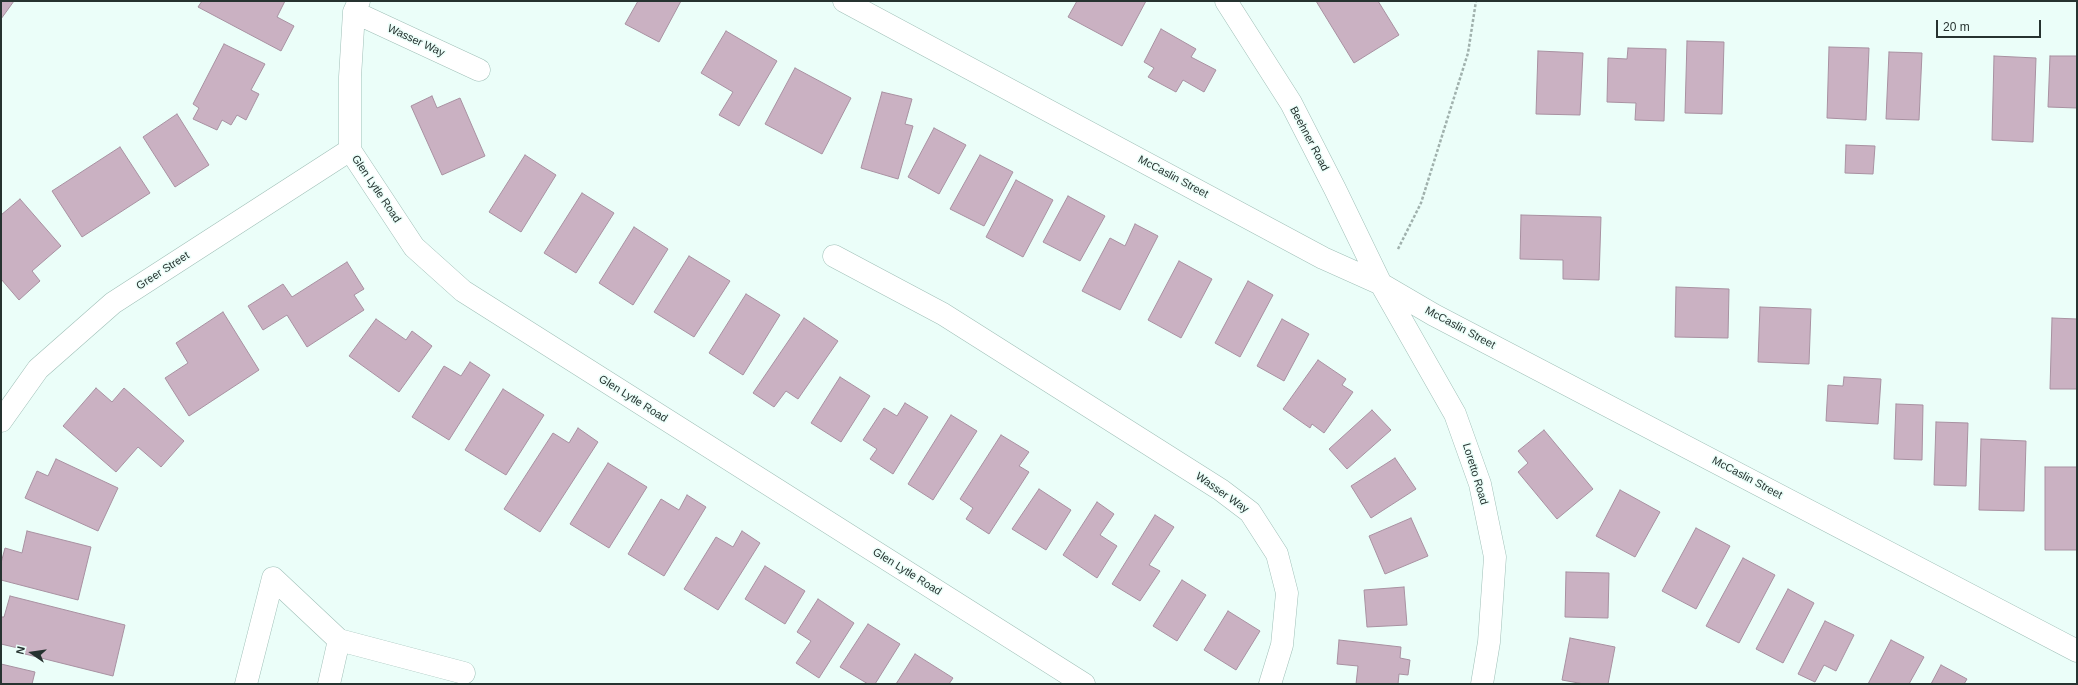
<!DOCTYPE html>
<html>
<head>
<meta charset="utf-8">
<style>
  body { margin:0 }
  #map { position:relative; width:2078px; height:685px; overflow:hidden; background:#ebfef9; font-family:Arial,sans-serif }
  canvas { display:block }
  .frame { position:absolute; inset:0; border:2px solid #263330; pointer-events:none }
  .north { position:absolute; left:12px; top:633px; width:40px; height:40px; -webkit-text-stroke:3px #ebfef9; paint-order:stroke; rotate:283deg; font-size:11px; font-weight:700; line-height:16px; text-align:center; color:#263330 }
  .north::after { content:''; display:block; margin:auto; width:14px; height:18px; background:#263330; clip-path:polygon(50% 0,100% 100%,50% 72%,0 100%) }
  .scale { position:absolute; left:1936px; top:20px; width:105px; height:18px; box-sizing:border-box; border:2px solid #263330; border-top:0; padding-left:5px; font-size:12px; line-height:14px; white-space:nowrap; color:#263330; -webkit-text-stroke:3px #ebfef9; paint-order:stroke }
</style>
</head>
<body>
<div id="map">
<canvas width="2078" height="685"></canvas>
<div class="frame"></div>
<div class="north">N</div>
<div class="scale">20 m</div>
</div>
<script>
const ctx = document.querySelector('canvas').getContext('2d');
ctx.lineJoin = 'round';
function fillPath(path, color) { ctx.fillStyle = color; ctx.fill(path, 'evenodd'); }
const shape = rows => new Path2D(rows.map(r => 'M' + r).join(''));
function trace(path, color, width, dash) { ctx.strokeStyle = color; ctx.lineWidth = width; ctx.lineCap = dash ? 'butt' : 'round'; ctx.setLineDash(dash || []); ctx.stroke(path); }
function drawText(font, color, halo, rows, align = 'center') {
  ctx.font = font + ' Arial,sans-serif'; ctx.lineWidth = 3; ctx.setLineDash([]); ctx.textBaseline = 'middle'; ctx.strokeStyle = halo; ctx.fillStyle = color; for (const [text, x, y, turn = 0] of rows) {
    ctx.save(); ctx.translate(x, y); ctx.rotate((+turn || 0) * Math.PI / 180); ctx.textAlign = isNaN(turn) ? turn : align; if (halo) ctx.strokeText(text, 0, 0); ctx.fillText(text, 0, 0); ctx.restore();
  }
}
const building = shape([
  [1,1,14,1,1,19,1,1],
  [202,1,285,1,277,17,294,26,281,51,198,7,202,1],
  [638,1,681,1,659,42,625,24,638,1],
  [1077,1,1146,1,1122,46,1068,17,1077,1],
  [1316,1,1378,1,1399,35,1354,63,1316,1],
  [1161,29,1196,49,1191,57,1216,70,1204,92,1183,80,1176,92,1148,77,1154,68,1144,62,1161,29],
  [726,31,777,61,739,126,719,115,733,92,701,73,726,31],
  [1687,41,1724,42,1722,114,1685,113,1687,41],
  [224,44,265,64,251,90,259,94,246,120,237,115,231,125,222,120,217,130,193,119,199,108,193,104,224,44],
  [1829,47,1869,48,1866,120,1827,118,1829,47],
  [1628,48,1666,49,1664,121,1635,120,1636,103,1607,102,1608,58,1627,59,1628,48],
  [1538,51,1583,53,1580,115,1536,114,1538,51],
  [1889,52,1922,53,1919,120,1886,119,1889,52],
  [1994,56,2036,58,2033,142,1992,140,1994,56],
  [2050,56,2077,56,2077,108,2048,107,2050,56],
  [795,68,851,98,822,154,765,124,795,68],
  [882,92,912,99,905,124,913,126,898,179,861,168,882,92],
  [432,96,437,108,460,98,485,156,442,175,411,106,432,96],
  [177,114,209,165,175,187,143,137,177,114],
  [934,128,966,145,939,194,908,177,934,128],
  [1846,145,1875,146,1873,174,1845,173,1846,145],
  [120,147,150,193,82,237,52,191,120,147],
  [525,155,556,175,521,232,489,212,525,155],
  [980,155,1013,172,984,226,950,209,980,155],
  [1016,180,1053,200,1023,257,986,237,1016,180],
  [582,193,614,213,576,273,544,253,582,193],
  [1068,196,1105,216,1080,261,1043,242,1068,196],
  [20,199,61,246,32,271,40,281,19,300,1,279,1,215,20,199],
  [1521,215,1601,217,1599,280,1563,279,1563,260,1520,259,1521,215],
  [1135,224,1158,236,1120,310,1082,291,1110,238,1125,246,1135,224],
  [634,227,668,249,633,305,599,283,634,227],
  [689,256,730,281,694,337,654,312,689,256],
  [1179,261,1212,279,1181,338,1148,320,1179,261],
  [347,262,364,289,354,295,364,310,307,347,287,315,263,330,248,306,283,284,292,297,347,262],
  [1248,281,1273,295,1240,357,1215,343,1248,281],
  [1676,287,1729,289,1728,338,1675,337,1676,287],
  [746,294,780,315,743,375,709,353,746,294],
  [1760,307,1811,309,1809,364,1758,362,1760,307],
  [223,312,259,370,189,416,165,378,188,363,176,343,223,312],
  [804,318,838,341,798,399,786,391,774,407,753,393,804,318],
  [2052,318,2077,319,2077,389,2050,389,2052,318],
  [376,319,406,340,412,331,432,346,399,392,349,356,376,319],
  [1282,319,1309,334,1284,381,1257,366,1282,319],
  [1318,360,1346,379,1342,385,1353,392,1324,433,1312,424,1310,428,1283,409,1318,360],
  [470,362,490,375,449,440,412,417,444,366,461,376,470,362],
  [840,377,870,396,841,442,811,423,840,377],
  [1844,377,1881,379,1878,424,1826,421,1828,385,1843,386,1844,377],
  [96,388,112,402,124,388,184,441,161,467,138,447,116,472,63,426,96,388],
  [503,389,544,415,506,475,465,450,503,389],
  [905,403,928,417,893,474,870,459,877,449,863,440,884,408,897,416,905,403],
  [1896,404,1923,405,1922,460,1894,459,1896,404],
  [1372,410,1391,430,1347,469,1329,449,1372,410],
  [951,415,977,431,933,500,908,484,951,415],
  [1936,422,1968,423,1966,486,1934,485,1936,422],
  [578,428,598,442,540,532,504,509,553,433,569,443,578,428],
  [1544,430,1593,489,1557,519,1518,472,1528,463,1518,451,1544,430],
  [1001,435,1029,452,1019,466,1029,472,989,534,966,519,973,508,960,499,1001,435],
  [1981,439,2026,441,2024,511,1979,510,1981,439],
  [1395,458,1416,489,1371,518,1351,486,1395,458],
  [56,459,118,488,98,531,25,498,37,471,48,476,56,459],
  [608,463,647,487,609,548,570,524,608,463],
  [2045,467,2077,467,2077,550,2045,550,2045,467],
  [1039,489,1071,510,1046,550,1012,529,1039,489],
  [1620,490,1660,512,1635,557,1596,536,1620,490],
  [687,495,706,507,664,576,628,554,661,499,679,510,687,495],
  [1097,502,1114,514,1100,535,1117,546,1097,578,1063,555,1097,502],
  [1155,515,1174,527,1149,565,1160,571,1140,601,1112,584,1155,515],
  [1411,518,1428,556,1385,574,1369,536,1411,518],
  [1696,528,1730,546,1696,609,1662,591,1696,528],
  [27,531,91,547,78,600,1,580,1,563,5,548,22,553,27,531],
  [742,531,760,543,718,610,684,589,716,537,733,547,742,531],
  [1743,558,1775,575,1739,643,1706,626,1743,558],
  [765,566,805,591,785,624,745,599,765,566],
  [1566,572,1609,573,1608,618,1565,617,1566,572],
  [1182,580,1206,595,1177,641,1153,626,1182,580],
  [1404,587,1407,625,1367,627,1364,590,1404,587],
  [1788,589,1814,603,1783,663,1756,649,1788,589],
  [10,596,125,625,113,676,21,653,22,649,1,644,1,617,4,617,10,596],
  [818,599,854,623,819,678,796,663,811,641,797,632,818,599],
  [1228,611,1260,631,1236,670,1204,650,1228,611],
  [1825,621,1854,635,1836,671,1824,665,1815,682,1798,674,1825,621],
  [868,624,900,644,875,684,868,684,840,667,868,624],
  [1570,638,1615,647,1608,684,1584,684,1562,680,1570,638],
  [1339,640,1401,647,1400,658,1410,660,1408,675,1399,674,1398,684,1356,684,1358,666,1337,664,1339,640],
  [1891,640,1924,657,1909,684,1868,684,1891,640],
  [915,654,953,678,949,684,896,684,915,654],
  [1,664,35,672,32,684,1,684,1,664],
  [1941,665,1967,679,1964,684,1931,684,1941,665]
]);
fillPath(building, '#cab1c2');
trace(building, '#a891a1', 1);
const minor = shape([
  [359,1,354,12,350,77,350,150,414,247,463,291,1084,684],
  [844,1,1323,258,1381,284,1434,315,2077,651],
  [1226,1,1291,103,1335,189,1381,284,1455,414,1480,484,1495,557,1489,642,1482,684],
  [354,12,479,70],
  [834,256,943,314,1221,490,1250,512,1277,554,1287,593,1282,645,1270,684],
  [1,421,38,369,113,303,350,150],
  [339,640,464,673],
  [246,684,273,578,339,640,329,684]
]);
trace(minor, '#9fbfb7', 23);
trace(shape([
  [1398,249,1421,203,1468,53,1476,1]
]), '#a0b1ad', 2.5, [3, 2]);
trace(minor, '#fff', 22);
drawText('11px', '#263330', '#ebfef9', [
  ["Wasser Way",416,41,25],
  ["Beehner Road",1309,139,62],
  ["McCaslin Street",1173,177,28],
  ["Glen Lytle Road",376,189,56],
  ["Greer Street",163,271,-33],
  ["McCaslin Street",1460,328,28],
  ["Glen Lytle Road",633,399,32],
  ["Loretto Road",1475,474,73],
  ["McCaslin Street",1747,478,28],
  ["Wasser Way",1222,493,35],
  ["Glen Lytle Road",907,572,32]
]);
</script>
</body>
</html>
